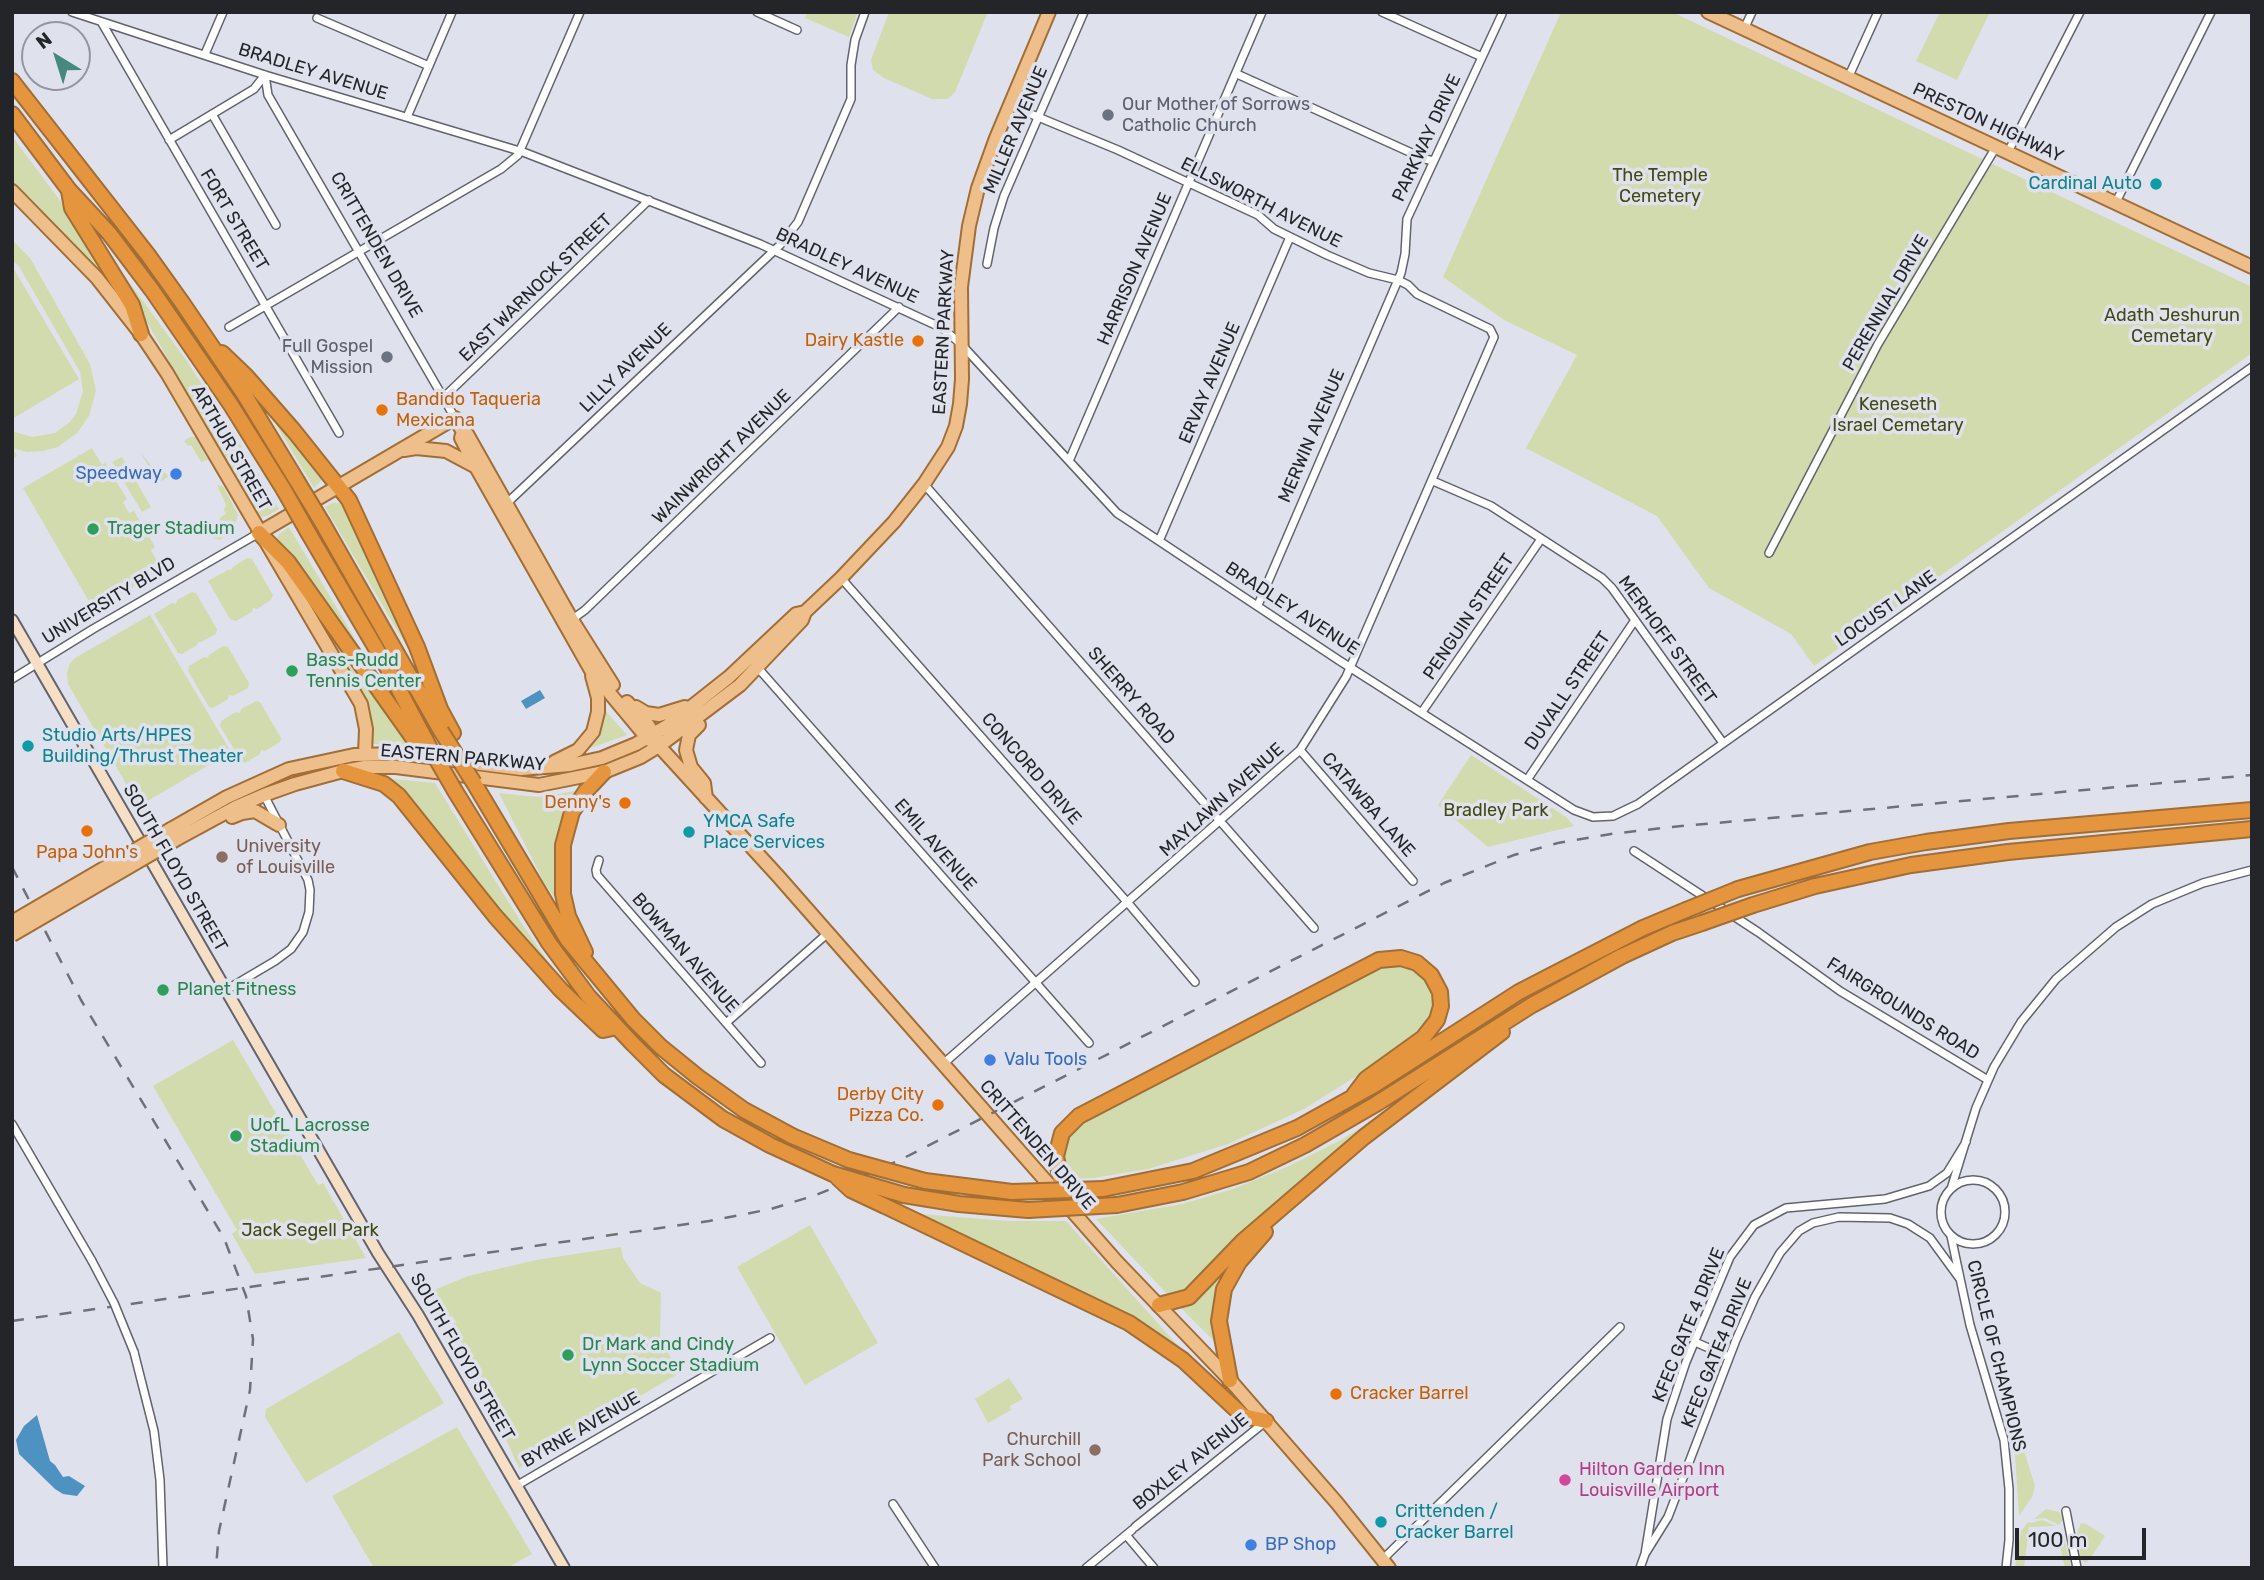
<!DOCTYPE html>
<html>
<head>
<meta charset="utf-8">
<style>
  body { margin:0 }
  #map { position:relative; width:2264px; height:1580px; overflow:hidden; background:#dfe2ed; font-family:Rubik,sans-serif }
  canvas { display:block }
  .frame { position:absolute; inset:0; border:14px solid #242529; pointer-events:none }
  .north { position:absolute; left:21px; top:21px; width:70px; height:70px; box-sizing:border-box; background:#dfe2ed; border:2px solid #94969f; border-radius:50%; rotate:322deg; font-size:19px; font-weight:700; line-height:28px; text-align:center; color:#242529 }
  .north::after { content:''; display:block; margin:auto; width:24px; height:32px; background:#45897c; clip-path:polygon(50% 0,100% 100%,50% 72%,0 100%) }
  .scale { position:absolute; left:2015px; top:1528px; width:131px; height:32px; box-sizing:border-box; border:4px solid #242529; border-top:0; padding-left:9px; font-size:21px; line-height:24px; white-space:nowrap; color:#242529; -webkit-text-stroke:5px #dfe2ed; paint-order:stroke }
</style>
</head>
<body>
<div id="map">
<canvas width="2264" height="1580"></canvas>
<div class="frame"></div>
<div class="north">N</div>
<div class="scale">100 m</div>
</div>
<script>
const ctx = document.querySelector('canvas').getContext('2d');
ctx.lineJoin = 'round';
function fillPath(path, color) { ctx.fillStyle = color; ctx.fill(path, 'evenodd'); }
const shape = rows => new Path2D(rows.map(r => 'M' + r).join(''));
function trace(path, color, width, dash) { ctx.strokeStyle = color; ctx.lineWidth = width; ctx.lineCap = dash ? 'butt' : 'round'; ctx.setLineDash(dash || []); ctx.stroke(path); }
function drawText(font, color, halo, rows, align = 'center') {
  ctx.font = font + ' Rubik,sans-serif'; ctx.lineWidth = 7; ctx.setLineDash([]); ctx.textBaseline = 'middle'; ctx.strokeStyle = halo; ctx.fillStyle = color; for (const [text, x, y, turn = 0] of rows) {
    ctx.save(); ctx.translate(x, y); ctx.rotate((+turn || 0) * Math.PI / 180); ctx.textAlign = isNaN(turn) ? turn : align; if (halo) ctx.strokeText(text, 0, 0); ctx.fillText(text, 0, 0); ctx.restore();
  }
}
fillPath(shape([
  [807,12,858,12,849,37,805,18],
  [889,12,988,12,955,92,948,99,932,99,884,78,873,70,871,60],
  [1561,12,1672,12,2252,287,2252,353,1814,666,1791,634,1709,588,1657,516,1526,448,1577,355,1504,320,1443,277],
  [1940,12,1990,12,1957,80,1916,61],
  [12,136,87,237,115,290,12,184],
  [12,240,30,258,90,364,96,391,89,416,77,433,58,447,43,451,27,452,13,448,17,456,12,459,12,431,32,437,55,433,70,422,76,414,83,391,80,372,20,268,12,259],
  [107,252,187,361,252,463,279,509,267,516,261,517,257,515],
  [12,266,79,379,12,419],
  [265,406,321,474,322,480,314,488],
  [190,437,195,437,208,460,201,462,191,445,188,446,184,441],
  [92,448,102,465,105,463,127,499,123,502,129,513,134,511,155,547,151,550,162,570,94,610,23,488],
  [141,453,154,469,161,466,168,477,158,483],
  [122,457,151,507,142,512,112,462],
  [217,485,223,486,238,515,233,531,220,540,214,538,211,532,222,516,226,514,224,510,226,505],
  [332,503,342,503,346,509,409,646,407,647,325,507],
  [289,527,361,649,359,651,276,541,279,534],
  [247,558,252,559,273,595,271,600,257,609,253,608,252,612,236,621,230,619,208,581,228,570,231,570,233,567],
  [301,590,411,745,371,744,371,712],
  [192,592,196,593,217,629,216,634,201,642,198,642,197,645,182,654,178,653,154,614,172,603,176,604,177,600],
  [150,615,231,752,139,806,68,684,67,673,70,663,75,658],
  [223,646,228,647,249,683,248,688,233,696,229,695,228,699,213,708,209,707,188,671,189,666,204,657,208,658,209,655],
  [256,701,260,702,281,738,280,742,265,751,261,750,260,754,245,763,241,761,220,726,221,721,236,712,240,713,241,709],
  [602,707,627,735,582,751],
  [1471,755,1566,817,1574,826,1488,847,1438,805],
  [384,778,435,783,522,924,568,990],
  [581,790,559,898,557,901,545,884,499,793,538,797],
  [1379,965,1409,965,1432,986,1436,1005,1427,1028,1376,1064,1304,1109,1228,1144,1148,1169,1093,1178,1066,1179,1061,1164,1064,1142,1078,1122],
  [233,1040,318,1185,323,1183,366,1258,255,1274,232,1234,237,1230,153,1086],
  [1371,1122,1274,1204,1187,1293,1170,1297,1096,1219,1182,1204,1233,1189,1287,1167,1337,1142],
  [921,1214,1007,1221,1066,1221,1180,1348,1178,1351,920,1216],
  [810,1225,878,1343,805,1385,737,1267],
  [621,1247,623,1258,640,1283,661,1293,660,1337,679,1373,519,1468,453,1324,456,1322,452,1316,438,1321,420,1296,468,1276,536,1260],
  [1240,1253,1218,1290,1215,1300,1215,1342,1179,1306],
  [399,1332,444,1403,306,1483,265,1417,266,1409],
  [1009,1378,1023,1399,1010,1406,1011,1410,988,1423,975,1399],
  [2005,1409,2014,1419,2035,1486,2032,1497,2019,1516,2015,1455],
  [457,1427,532,1554,507,1568,374,1568,332,1496],
  [2046,1509,2059,1512,2063,1520,2059,1525,2045,1518,2034,1519],
  [2042,1520,2056,1526,2029,1527,2024,1568,2015,1568,2021,1531,2028,1522,2031,1523],
  [2081,1523,2086,1524,2105,1536,2090,1559,2085,1563,2081,1559,2077,1534],
  [2061,1533,2064,1536,2071,1568,2065,1568,2057,1534]
]), '#d2dbad');
fillPath(shape([
  [540,690,545,698,526,709,521,701],
  [37,1415,50,1461,55,1465,63,1477,69,1476,85,1486,77,1496,63,1494,55,1489,19,1454,16,1440,24,1426]
]), '#4e92c2');
const street = shape([
  [72,12,265,75,523,152,760,244,942,328,961,344,1117,513,1340,661,1574,810,1593,817,1613,816,1638,804,2252,367],
  [757,12,797,30],
  [1382,12,1482,57],
  [317,18,429,66],
  [102,23,339,433],
  [1744,29,1752,12],
  [205,54,223,12],
  [1237,74,1425,159,1434,161],
  [265,75,268,95,455,418],
  [1848,78,1878,12],
  [212,114,276,225],
  [407,117,452,12],
  [169,140,254,89,265,75],
  [2008,152,2080,12],
  [2116,202,2211,12],
  [987,264,994,228,1004,196,1084,12],
  [229,327,501,169,518,155,580,12],
  [443,398,649,200],
  [1069,461,1262,12],
  [1433,481,1491,506,1602,578,1612,588,1723,743],
  [924,484,1314,928],
  [506,504,780,245,798,222,851,99,851,65,855,40,865,12],
  [1159,541,1290,237],
  [1769,553,1878,344,1996,147],
  [841,578,1128,903,1195,982],
  [1258,605,1401,273,1405,254,1407,219,1502,14],
  [570,621,585,610,899,307],
  [758,668,1089,1043],
  [12,679,93,629,259,533],
  [1422,712,1541,539],
  [1300,750,1413,881],
  [1527,780,1635,620],
  [1634,851,1758,932,1840,991,1988,1080],
  [599,860,596,870,597,875,761,1063],
  [226,990,275,961,291,949,303,932,309,912,310,890,308,880,264,795],
  [726,1023,828,933],
  [943,1064,1300,750,1346,677,1494,337,1490,329,1417,294,1408,285,1398,280,1369,273,1327,255,1274,229,1258,215,1118,150,1009,105],
  [12,1124,92,1261],
  '1941 1212a32 32 0 1 1 64 0a32 32 0 1 1-64 0Z',
  [1951,1189,1976,1108,1994,1067,2021,1022,2056,979,2116,927,2152,904,2203,883,2252,870],
  [1951,1236,1970,1325,2004,1440,2009,1489,2009,1540,2006,1568],
  [1695,1342,1729,1357],
  [134,1352,154,1431,160,1480,163,1568],
  [516,1486,770,1338],
  [893,1504,935,1568],
  [2066,1511,2077,1568],
  [1135,1527,1265,1422],
  [1126,1535,1154,1568],
  [1645,1554,1667,1419,1686,1362,1730,1257,1754,1225,1786,1208,1885,1199,1929,1186,1947,1173,1966,1142],
  [1383,1559,1620,1327],
  [1086,1568,1132,1530],
  [1640,1568,1645,1554,1668,1517,1736,1340,1755,1297,1780,1253,1799,1231,1813,1223,1839,1217,1890,1218,1908,1224,1930,1238,1960,1279]
]);
const secondary = shape([
  [12,620,378,1253,418,1315,564,1568]
]);
const primary = shape([
  [1708,12,2252,267],
  [12,191,97,278,141,334,167,373,361,704,366,729,365,754],
  [463,432,461,438,476,467,592,672,647,738,659,746,778,876,1117,1262,1230,1380,1337,1503,1389,1568],
  [404,450,416,448,446,451,476,467],
  [259,533,455,418,463,432,467,434,572,620,613,685],
  [627,702,648,725,657,739],
  [636,707,646,713,659,715,685,707],
  [699,725,689,735,686,750,691,767,704,783,706,798],
  [554,762,578,750,593,732,598,712,598,698,592,676],
  [232,817,242,813,255,811,279,825],
  [171,829,227,797,289,769,354,755,402,754,521,769,570,765,602,758,636,744,667,726,729,677,796,614,805,612],
  [177,839,236,807,264,795,295,784,343,771,365,767,396,767,539,785,604,772,641,757,659,746,740,685,802,620,805,612,841,578,894,522,924,484,948,447,956,426,960,404,962,379,961,287,969,226,978,188,996,138,1049,12]
]);
const highway = shape([
  [12,81,148,255,183,304,244,394,297,481],
  [12,114,69,190,109,233,152,290,231,405,284,490],
  [69,191,72,208,132,305,141,334],
  [222,353,246,376,294,431,349,500,417,647,440,709,453,733],
  [323,524,441,731],
  [259,533,288,562,418,745,433,753],
  [309,534,387,667,432,752],
  [343,771,384,784,399,796,495,916,561,990,603,1030,617,1027],
  [474,783,567,939,633,1019,661,1047,698,1077,744,1110,792,1136],
  [455,791,549,943,589,997,633,1044,664,1075,723,1119,770,1145,833,1174],
  [1738,889,1870,852,1926,842,2009,831,2252,810],
  [1753,905,1815,886,1911,865,2008,852,2252,829],
  [585,952,568,916,563,894,563,845,572,812,586,791,604,772],
  [925,1181,1012,1192],
  [1103,1189,1193,1171,1297,1128,1371,1087,1519,992,1643,928,1686,910],
  [904,1195,959,1204,1028,1210],
  [1065,1202,1056,1156,1062,1133,1079,1116,1379,960,1401,958,1417,963,1431,975,1440,992,1441,1006,1437,1020,1423,1038,1366,1079,1354,1095],
  [1117,1205,1183,1192,1249,1172,1305,1145,1376,1104,1532,1005,1622,956,1672,933,1702,923],
  [885,1206,1129,1323,1183,1360,1243,1416,1266,1421],
  [1159,1305,1189,1297,1243,1241,1364,1137,1502,1032],
  [1230,1380,1219,1321,1224,1289,1239,1262,1265,1232]
]);
trace(street, '#61646d', 10);
trace(secondary, '#61646d', 14);
trace(primary, '#a16e36', 16);
trace(highway, '#a16e36', 18);
trace(street, '#fff', 7);
trace(secondary, '#f7dfc5', 10);
trace(primary, '#efbf8b', 12);
trace(highway, '#e5953d', 14);
trace(shape([
  [12,867,81,1000,224,1238,246,1296,253,1339,250,1390,219,1531,216,1568],
  [12,1321,709,1221,771,1209,816,1195,898,1161,1444,883,1514,855,1558,843,1611,834,1671,827,2252,775]
]), '#6f7178', 2.5, [12, 12]);
const streetBridge = shape([
  [92,1261,114,1303,134,1352]
]);
const primaryBridge = shape([
  [12,922,171,829],
  [12,935,177,839]
]);
const highwayBridge = shape([
  [297,481,323,524],
  [284,490,309,534],
  [441,731,474,783],
  [433,753,455,791],
  [1686,910,1738,889],
  [1702,923,1753,905],
  [792,1136,849,1160,925,1181],
  [833,1174,904,1195],
  [837,1177,851,1190,885,1206],
  [1012,1192,1103,1189],
  [1028,1210,1117,1205]
]);
trace(streetBridge, '#61646d', 10, []);
trace(primaryBridge, '#a16e36', 16, []);
trace(highwayBridge, '#a16e36', 18, []);
trace(streetBridge, '#fff', 7);
trace(primaryBridge, '#efbf8b', 12);
trace(highwayBridge, '#e5953d', 14);
for (const [x, y, r, color] of [
  [1108,115,7,"#6b7280"],
  [2156,184,7,"#0f9aa8"],
  [918,341,7,"#e8710a"],
  [387,357,7,"#6b7280"],
  [382,410,7,"#e8710a"],
  [176,474,7,"#3f7fe0"],
  [93,529,7,"#2e9e5b"],
  [292,671,7,"#2e9e5b"],
  [28,746,7,"#0f9aa8"],
  [625,803,7,"#e8710a"],
  [87,831,7,"#e8710a"],
  [689,832,7,"#0f9aa8"],
  [222,857,7,"#8d6e63"],
  [163,990,7,"#2e9e5b"],
  [990,1060,7,"#3f7fe0"],
  [938,1105,7,"#e8710a"],
  [236,1136,7,"#2e9e5b"],
  [568,1355,7,"#2e9e5b"],
  [1336,1394,7,"#e8710a"],
  [1095,1450,7,"#8d6e63"],
  [1565,1480,7,"#d1479c"],
  [1381,1522,7,"#0f9aa8"],
  [1251,1545,7,"#3f7fe0"]
]) { const dot = new Path2D(); dot.arc(x, y, r, 0, 2 * Math.PI); ctx.fillStyle = color; ctx.fill(dot); trace(dot, '#dfe2ed', 2.5); }
drawText('18px', '#242529', '#dfe2ed', [
  ["BRADLEY AVENUE",313,72,17],
  ["PRESTON HIGHWAY",1988,123,25],
  ["MILLER AVENUE",1016,130,-67],
  ["PARKWAY DRIVE",1427,138,-65],
  ["ELLSWORTH AVENUE",1261,203,27],
  ["FORT STREET",234,220,59],
  ["CRITTENDEN DRIVE",376,245,60],
  ["BRADLEY AVENUE",847,266,25],
  ["HARRISON AVENUE",1135,269,-67],
  ["EAST WARNOCK STREET",536,288,-44],
  ["PERENNIAL DRIVE",1886,303,-60],
  ["EASTERN PARKWAY",944,332,-87],
  ["LILLY AVENUE",626,368,-44],
  ["ERVAY AVENUE",1210,383,-67],
  ["MERWIN AVENUE",1312,436,-67],
  ["ARTHUR STREET",231,448,60],
  ["WAINWRIGHT AVENUE",722,457,-44],
  ["UNIVERSITY BLVD",109,601,-31],
  ["BRADLEY AVENUE",1292,609,33],
  ["LOCUST LANE",1886,609,-35],
  ["PENGUIN STREET",1469,617,-56],
  ["MERHOFF STREET",1667,640,54],
  ["DUVALL STREET",1568,691,-56],
  ["SHERRY ROAD",1131,696,49],
  ["EASTERN PARKWAY",463,758,5],
  ["CONCORD DRIVE",1031,769,49],
  ["MAYLAWN AVENUE",1222,800,-42],
  ["CATAWBA LANE",1368,805,49],
  ["EMIL AVENUE",935,845,49],
  ["SOUTH FLOYD STREET",175,868,60],
  ["BOWMAN AVENUE",685,953,49],
  ["FAIRGROUNDS ROAD",1903,1009,32],
  ["CRITTENDEN DRIVE",1037,1145,49],
  ["KFEC GATE 4 DRIVE",1689,1325,-68],
  ["KFEC GATE4 DRIVE",1717,1353,-68],
  ["CIRCLE OF CHAMPIONS",1996,1356,76],
  ["SOUTH FLOYD STREET",462,1357,60],
  ["BYRNE AVENUE",581,1430,-30],
  ["BOXLEY AVENUE",1191,1462,-39]
]);
drawText('18px', '#5b616d', '#dfe2ed', [
  ["Our Mother of Sorrows",1122,105],
  ["Catholic Church",1122,126],
  ["Full Gospel",373,347,"right"],
  ["Mission",373,368,"right"]
], 'left');
drawText('18px', '#424a11', '#dfe2ed', [
  ["The Temple",1660,176],
  ["Cemetery",1660,197],
  ["Adath Jeshurun",2172,316],
  ["Cemetary",2172,337],
  ["Keneseth",1898,405],
  ["Israel Cemetary",1898,426],
  ["Bradley Park",1496,811],
  ["Jack Segell Park",310,1231]
]);
drawText('18px', '#0d838f', '#dfe2ed', [
  ["Cardinal Auto",2142,184,"right"],
  ["Studio Arts/HPES",42,736],
  ["Building/Thrust Theater",42,757],
  ["YMCA Safe",703,822],
  ["Place Services",703,843],
  ["Crittenden /",1395,1512],
  ["Cracker Barrel",1395,1533]
], 'left');
drawText('18px', '#c56008', '#dfe2ed', [
  ["Dairy Kastle",904,341],
  ["Bandido Taqueria",396,400,"left"],
  ["Mexicana",396,421,"left"],
  ["Denny's",611,803],
  ["Papa John's",87,853,"center"],
  ["Derby City",924,1095],
  ["Pizza Co.",924,1116],
  ["Cracker Barrel",1350,1394,"left"]
], 'right');
drawText('18px', '#366cbe', '#dfe2ed', [
  ["Speedway",162,474,"right"],
  ["Valu Tools",1004,1060],
  ["BP Shop",1265,1545]
], 'left');
drawText('18px', '#27864d', '#dfe2ed', [
  ["Trager Stadium",107,529],
  ["Bass-Rudd",306,661],
  ["Tennis Center",306,682],
  ["Planet Fitness",177,990],
  ["UofL Lacrosse",250,1126],
  ["Stadium",250,1147],
  ["Dr Mark and Cindy",582,1345],
  ["Lynn Soccer Stadium",582,1366]
], 'left');
drawText('18px', '#785e54', '#dfe2ed', [
  ["University",236,847],
  ["of Louisville",236,868],
  ["Churchill",1081,1440,"right"],
  ["Park School",1081,1461,"right"]
], 'left');
drawText('18px', '#b23c85', '#dfe2ed', [
  ["Hilton Garden Inn",1579,1470],
  ["Louisville Airport",1579,1491]
], 'left');
</script>
</body>
</html>
